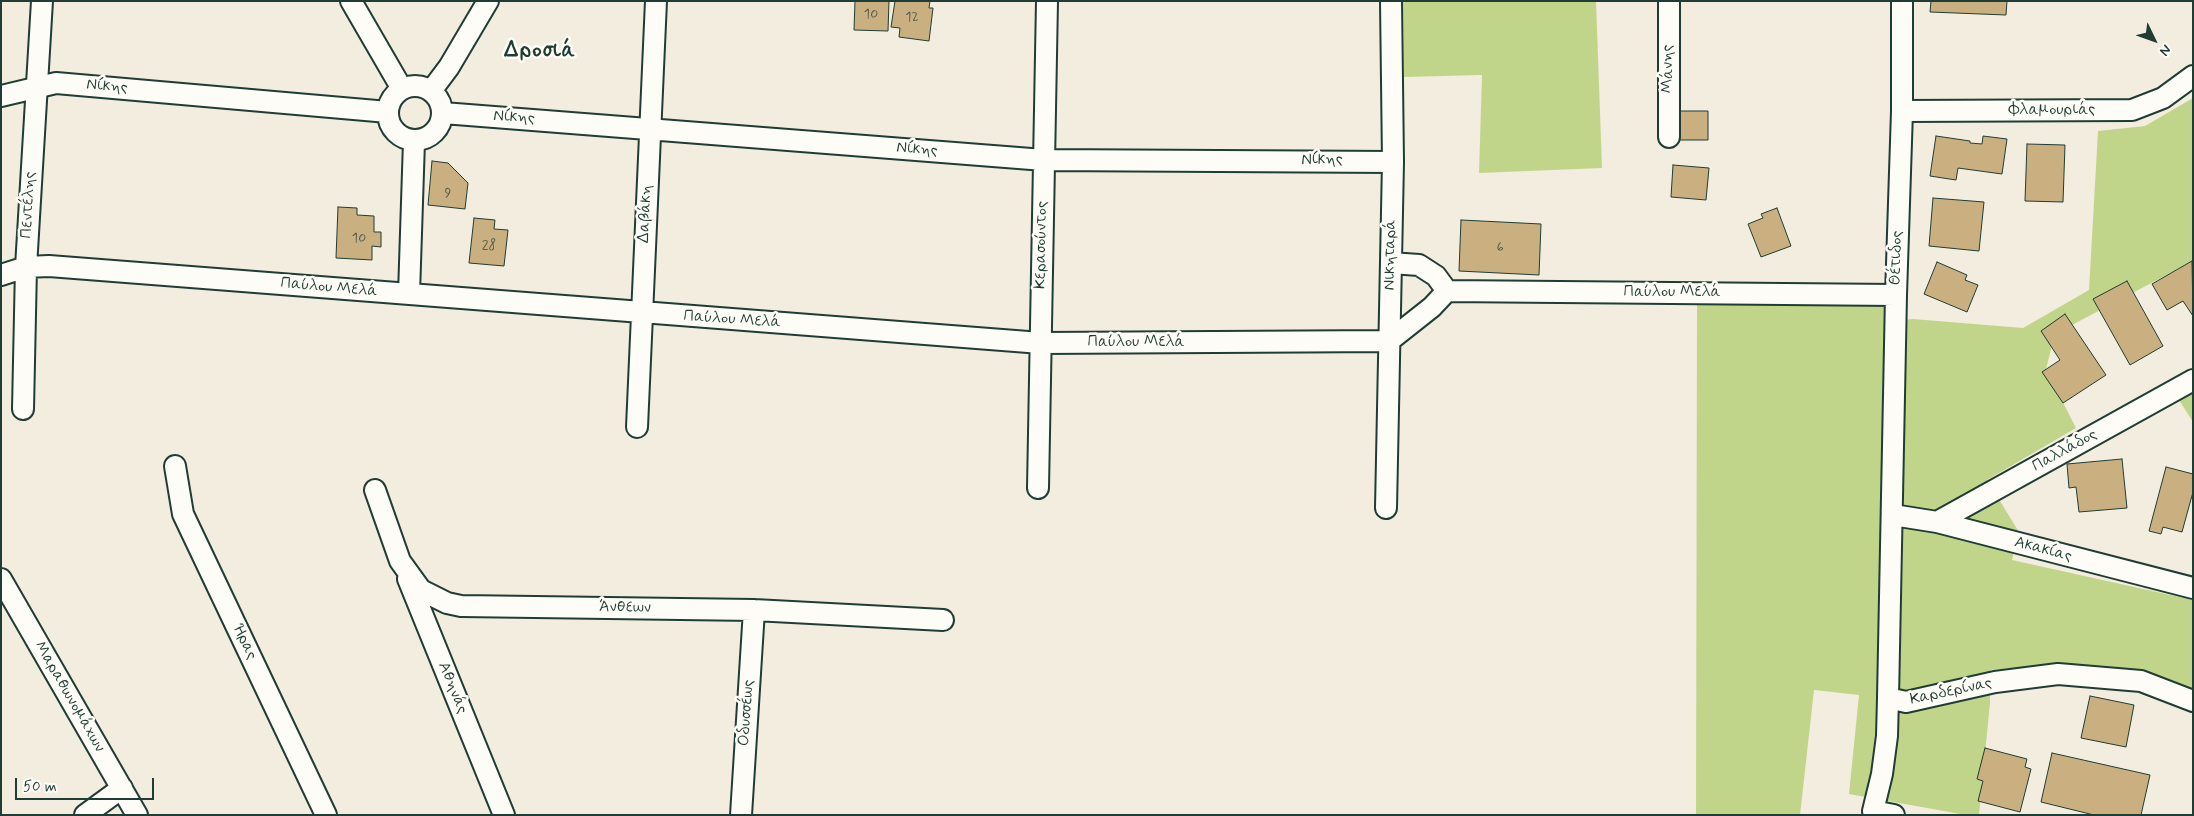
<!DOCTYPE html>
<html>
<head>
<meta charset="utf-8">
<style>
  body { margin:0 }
  #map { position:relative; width:2194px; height:816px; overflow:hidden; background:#f3eddf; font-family:Mynerve,sans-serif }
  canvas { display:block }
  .frame { position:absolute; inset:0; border:2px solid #1f3d34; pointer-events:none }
  .north { position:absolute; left:2129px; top:15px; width:50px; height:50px; -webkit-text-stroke:4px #fdfcf7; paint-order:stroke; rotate:132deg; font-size:14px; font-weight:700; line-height:20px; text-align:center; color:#1f3d34 }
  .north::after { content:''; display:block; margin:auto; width:18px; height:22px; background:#1f3d34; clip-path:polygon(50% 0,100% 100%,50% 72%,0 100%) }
  .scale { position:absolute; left:15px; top:778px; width:139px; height:22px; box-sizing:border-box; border:2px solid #1f3d34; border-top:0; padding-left:6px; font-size:15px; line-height:18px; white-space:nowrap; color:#1f3d34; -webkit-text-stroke:4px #fdfcf7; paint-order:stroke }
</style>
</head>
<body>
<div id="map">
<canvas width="2194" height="816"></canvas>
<div class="frame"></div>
<div class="north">N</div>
<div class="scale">50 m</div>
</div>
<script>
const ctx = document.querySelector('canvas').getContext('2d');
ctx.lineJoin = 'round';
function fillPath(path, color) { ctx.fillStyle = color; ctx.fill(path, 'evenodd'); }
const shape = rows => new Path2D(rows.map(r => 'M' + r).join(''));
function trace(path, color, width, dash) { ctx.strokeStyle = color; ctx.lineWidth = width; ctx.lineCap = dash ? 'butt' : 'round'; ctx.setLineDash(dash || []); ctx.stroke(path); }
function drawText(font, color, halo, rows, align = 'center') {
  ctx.font = font + ' Mynerve,sans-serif'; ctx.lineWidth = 5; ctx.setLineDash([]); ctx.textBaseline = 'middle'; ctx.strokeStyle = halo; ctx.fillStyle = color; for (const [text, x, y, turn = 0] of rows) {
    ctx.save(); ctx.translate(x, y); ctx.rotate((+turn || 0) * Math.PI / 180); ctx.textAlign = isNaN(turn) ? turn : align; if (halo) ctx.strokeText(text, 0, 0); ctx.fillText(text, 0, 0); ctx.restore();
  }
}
fillPath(shape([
  [1403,1,1596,1,1602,168,1479,173,1482,75,1404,77],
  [2193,98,2193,261,2055,334,2046,369,2076,428,1987,480,2019,532,2012,560,2193,600,2193,689,2149,674,2067,664,1990,670,1990,703,1979,815,1966,815,1849,794,1859,695,1814,690,1800,815,1696,815,1697,305,1890,304,1891,321,1913,319,2023,328,2089,290,2098,131,2145,126],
  [2193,393,2193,422,2179,400]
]), '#c1d58a');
const building = shape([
  [855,1,889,1,888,31,854,30,855,1],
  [895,1,930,1,929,8,933,8,929,41,899,37,900,28,891,27,895,1],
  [1931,1,2007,1,2006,15,1930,12,1931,1],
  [1678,111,1708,111,1708,140,1678,140,1678,111],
  [1936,136,1970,141,1970,143,1982,144,1983,136,2007,139,2002,174,1958,168,1956,180,1930,176,1936,136],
  [2027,144,2065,145,2063,202,2025,201,2027,144],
  [432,161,448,163,468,183,465,209,428,205,432,161],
  [1673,165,1709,168,1706,200,1671,197,1673,165],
  [1933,198,1984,202,1979,251,1929,246,1933,198],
  [338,207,357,208,357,215,374,216,374,232,381,232,381,247,372,246,372,260,336,258,338,207],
  [1777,208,1791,246,1761,257,1748,224,1763,218,1761,214,1777,208],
  [474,218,495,220,494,229,508,230,504,266,469,263,474,218],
  [1461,220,1541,224,1539,275,1459,271,1461,220],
  [2192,261,2193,316,2183,301,2167,310,2152,284,2192,261],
  [1937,262,1967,275,1965,280,1978,285,1967,312,1924,294,1937,262],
  [2127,281,2163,346,2130,365,2093,299,2127,281],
  [2065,314,2106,375,2063,403,2042,372,2060,360,2041,331,2065,314],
  [2122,459,2127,508,2079,512,2076,487,2069,488,2067,464,2122,459],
  [2166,467,2193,474,2193,492,2182,532,2163,527,2161,534,2149,531,2166,467],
  [2090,696,2134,705,2126,747,2081,738,2090,696],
  [1985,748,2027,759,2025,767,2031,769,2020,812,1978,801,1983,781,1977,779,1985,748],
  [2052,753,2150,775,2141,815,2094,815,2041,802,2052,753]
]);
fillPath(building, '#caaf80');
trace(building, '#1f3d34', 1);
const minor = shape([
  [351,1,402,89],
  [1902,1,1902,111,1896,295,1888,698,1906,702,1995,682,2058,674,2141,681,2193,701],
  '388 113a27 27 0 1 1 54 0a27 27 0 1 1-54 0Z',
  [431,91,449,67,488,1],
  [1,96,56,83,388,112],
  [1902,111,2132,110,2163,98,2193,76],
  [443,113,1044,160,1393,162],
  [1669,137,1669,1],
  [1391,263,1419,265,1436,276,1447,291],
  [1,275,26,267,49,266,1041,343,1389,341,1432,307,1447,291,1896,295],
  [409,294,414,141],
  [23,409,26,267,42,1],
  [637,427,656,1],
  [175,466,183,514,326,815],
  [1038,488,1047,1],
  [375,490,400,561,421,590,447,603,461,606,754,610,943,620],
  [1386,508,1393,162,1391,1],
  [1893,515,1937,522,2193,588],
  [1937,522,2193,380],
  [1,579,137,815],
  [408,579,504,815],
  [1873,811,1882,774,1887,736,1888,698],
  [1873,811,1894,815],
  [85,815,122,788],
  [741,815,754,610]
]);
trace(minor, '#1f3d34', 24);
trace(minor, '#fdfcf7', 20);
drawText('14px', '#4a5a47', null, [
  ["10",871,15],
  ["12",912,18],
  ["9",448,194],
  ["10",359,239],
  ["28",489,246],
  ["6",1500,248]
]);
drawText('16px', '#1f3d34', '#fdfcf7', [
  ["Μάνης",1669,69,-90],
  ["Νίκης",107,87,5],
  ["Φλαμουριάς",2052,111],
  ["Νίκης",514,118,4],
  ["Νίκης",917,150,5],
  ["Νίκης",1322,161],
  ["Πεντέλης",29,205,-87],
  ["Δαβάκη",646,214,-87],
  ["Κερασούντος",1042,245,-89],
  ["Νικηταρά",1391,255,-89],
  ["Θέτιδος",1897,258,-88],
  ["Παύλου Μελά",329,288,5],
  ["Παύλου Μελά",1672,293],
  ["Παύλου Μελά",732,320,4],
  ["Παύλου Μελά",1136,343],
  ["Παλλάδος",2065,451,-29],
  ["Ακακίας",2043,550,15],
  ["Άνθεων",625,608,1],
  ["Ήρας",244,642,65],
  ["Αθηνάς",452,688,68],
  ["Καρδερίνας",1951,692,-12],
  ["Μαραθωνομάχων",69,697,60],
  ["Οδυσσέως",747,713,-86]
]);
ctx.letterSpacing = '1px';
drawText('bold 21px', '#1f3d34', '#fdfcf7', [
  ["Δροσιά",540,52]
]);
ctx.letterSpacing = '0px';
</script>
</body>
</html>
